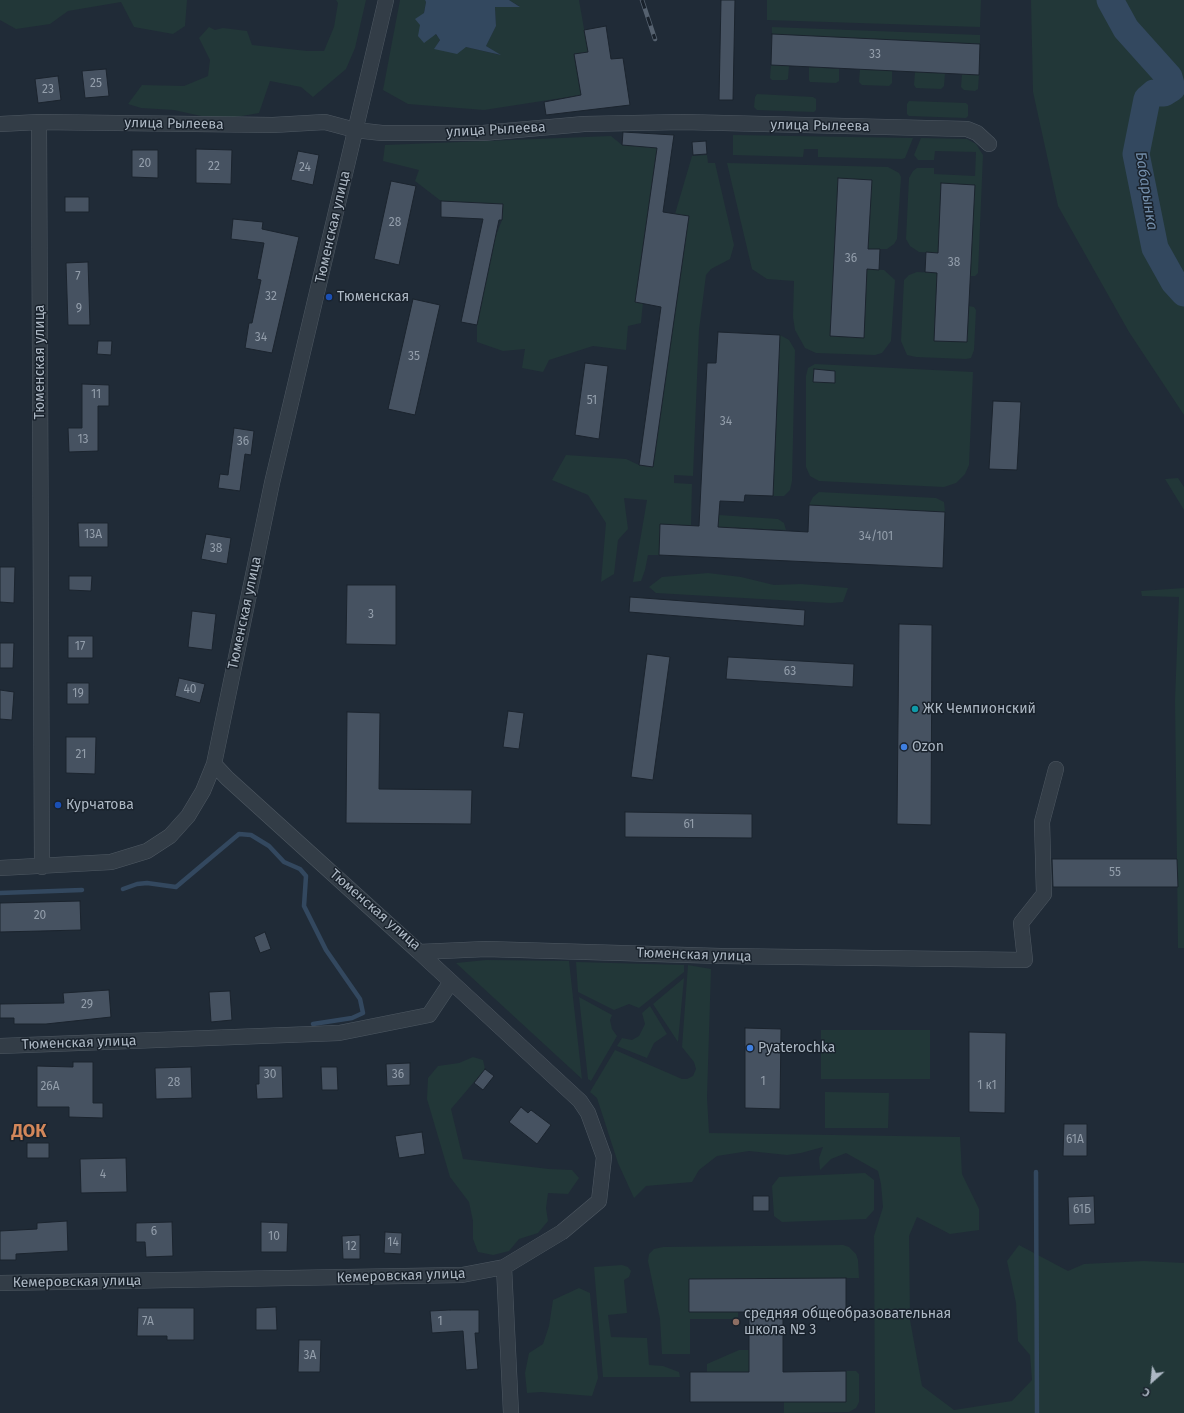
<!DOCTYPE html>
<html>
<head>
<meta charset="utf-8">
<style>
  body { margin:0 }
  #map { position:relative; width:1184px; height:1413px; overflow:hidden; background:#202b37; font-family:"Fira Sans",sans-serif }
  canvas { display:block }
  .north { position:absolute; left:1132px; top:1361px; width:40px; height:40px; -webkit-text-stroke:3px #19222c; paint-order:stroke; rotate:207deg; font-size:11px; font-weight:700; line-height:16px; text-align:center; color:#adb8c4 }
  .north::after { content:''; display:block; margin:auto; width:14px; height:18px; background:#adb8c4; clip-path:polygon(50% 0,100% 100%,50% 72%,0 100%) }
</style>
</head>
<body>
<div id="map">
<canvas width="1184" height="1413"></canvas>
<div class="north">С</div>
</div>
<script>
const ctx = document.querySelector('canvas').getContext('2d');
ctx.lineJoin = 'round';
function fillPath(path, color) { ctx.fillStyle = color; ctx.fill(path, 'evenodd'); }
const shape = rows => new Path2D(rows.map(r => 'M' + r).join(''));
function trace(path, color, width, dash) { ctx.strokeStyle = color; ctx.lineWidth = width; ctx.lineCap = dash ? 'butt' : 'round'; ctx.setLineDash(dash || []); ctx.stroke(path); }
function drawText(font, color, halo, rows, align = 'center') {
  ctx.font = font + ' "Fira Sans",sans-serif'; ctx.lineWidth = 3; ctx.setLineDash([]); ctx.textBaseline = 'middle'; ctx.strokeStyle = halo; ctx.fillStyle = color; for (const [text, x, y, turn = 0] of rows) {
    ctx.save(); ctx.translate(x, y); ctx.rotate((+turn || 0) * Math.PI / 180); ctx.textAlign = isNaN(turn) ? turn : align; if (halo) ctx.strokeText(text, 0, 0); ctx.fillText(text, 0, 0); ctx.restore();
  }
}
fillPath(shape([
  [0,0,187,0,185,26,173,34,134,27,121,2,68,11,50,24,16,29,0,20],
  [336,0,366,0,355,48,346,69,313,97,301,87,270,81,259,113,219,120,174,110,141,108,128,104,142,85,184,86,208,76,210,60,199,38,209,27,215,30,223,28,247,31,252,45,307,51,324,51,334,27,338,3],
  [400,0,425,0,426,2,419,36,435,34,440,39,435,49,466,47,500,55,486,46,496,26,495,7,519,6,509,0,579,0,588,52,574,55,581,95,484,110,408,104,383,90],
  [767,0,981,0,980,27,767,20],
  [1031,0,1184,0,1184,415,1129,332,1058,206,1033,92],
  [772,27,980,35,980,44,772,34],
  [771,65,789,66,788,79,786,80,772,80,770,78],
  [809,67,839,69,839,81,836,83,810,82,809,80],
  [860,69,892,71,892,83,889,86,862,85,859,82],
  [915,72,945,73,944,86,941,89,916,88,914,85],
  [962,74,979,75,978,89,975,91,964,90,961,87],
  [757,94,813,97,816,99,816,110,814,112,757,110,754,107,755,97],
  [909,101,966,103,968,105,968,116,966,118,909,116,907,114,907,104],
  [733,135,913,138,905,158,902,159,818,157,818,149,804,149,803,157,733,155],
  [611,136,622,145,657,148,641,323,628,326,626,350,593,346,549,360,543,372,522,368,525,349,503,351,477,342,477,325,495,238,502,220,503,205,441,201,415,181,419,170,383,161,385,145],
  [921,138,967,139,976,144,983,155,978,273,975,276,970,276,975,185,941,183,938,253,919,252,910,246,906,239,909,178,913,171,917,168,934,168,934,174,975,176,976,152,935,151,934,160,918,160,914,155],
  [707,155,708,163,715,163,734,245,730,259,711,269,706,275,699,330,693,476,674,475,674,483,692,484,691,526,660,524,659,555,648,555,645,570,641,581,633,582,647,500,624,498,628,529,618,540,614,574,601,582,606,523,588,495,552,480,566,455,626,459,639,465,653,467,689,216,675,214,692,156],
  [727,163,888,167,899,173,901,177,897,239,894,244,887,249,868,249,872,180,839,178,864,337,867,269,884,270,895,280,891,341,882,353,875,355,816,353,805,348,795,330,793,317,794,281,767,279,752,269],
  [917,272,937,273,934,341,967,342,969,306,974,307,976,310,974,350,971,358,966,359,916,357,907,355,901,341,904,280,909,275],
  [780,335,789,340,795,350,792,481,790,490,784,496,773,496],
  [815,364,973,372,969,465,965,474,956,483,944,487,819,481,810,476,806,467,806,376,808,368],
  [1178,478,1184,487,1184,510,1165,479],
  [819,492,936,498,944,502,945,512,809,505,813,497],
  [719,515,778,519,784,523,786,530,718,527],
  [708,573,741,577,774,585,801,584,848,588,843,602,831,603,656,593,649,587,662,577],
  [1184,588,1184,948,1178,948,1176,778,1175,700,1179,597,1142,596,1141,591],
  [486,960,569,961,582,1079,456,963],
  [576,962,684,965,684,972,639,1008,629,1004,614,1010,578,992],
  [688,965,711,969,707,1097,709,1133,960,1137,962,1174,979,1209,979,1230,950,1234,917,1217,909,1236,910,1320,922,1386,954,1410,1012,1401,1032,1380,1030,1355,1018,1341,1016,1303,1007,1261,1019,1245,1068,1271,1084,1264,1144,1261,1184,1263,1184,1413,875,1413,874,1236,883,1207,881,1184,878,1171,846,1153,831,1159,820,1170,819,1158,823,1147,801,1153,787,1155,749,1151,717,1156,699,1170,692,1182,646,1186,634,1198,618,1163,597,1098,590,1092,615,1050,682,1079,687,1079,693,1076,696,1069,694,1062,682,1047],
  [684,978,678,1042,653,1004],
  [579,997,612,1015,610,1020,612,1029,617,1036,591,1081,588,1079],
  [650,1006,667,1034,654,1043,647,1058,617,1046,622,1038,632,1040,639,1036,645,1024,642,1013],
  [821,1030,930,1030,930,1079,821,1079],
  [473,1057,483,1060,485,1069,451,1109,463,1159,549,1169,572,1170,579,1178,568,1194,548,1193,546,1208,548,1221,538,1233,519,1239,509,1251,493,1255,478,1252,473,1239,473,1221,469,1202,450,1177,427,1099,428,1078,438,1066,459,1063],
  [825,1092,889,1093,888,1128,825,1128],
  [865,1173,874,1180,874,1210,866,1219,782,1222,774,1216,772,1186,779,1177],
  [843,1245,849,1247,856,1254,858,1260,859,1278,689,1279,689,1312,738,1312,738,1319,690,1319,690,1354,662,1354,660,1319,648,1261,649,1254,654,1249,663,1247],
  [622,1265,628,1267,631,1271,629,1277,624,1280,627,1313,608,1315,611,1337,647,1338,649,1365,663,1366,679,1372,680,1377,603,1377,594,1267],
  [579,1288,590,1293,598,1378,592,1396,541,1392,527,1393,525,1373,529,1353,543,1344,549,1326,553,1300],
  [739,1350,749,1350,749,1372,707,1372,707,1364],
  [846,1371,856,1371,859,1374,859,1402,856,1408,849,1412,784,1413,784,1402,846,1402]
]), '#223738');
fillPath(shape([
  [425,0,509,0,520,7,495,7,496,26,486,46,501,55,466,47,457,54,434,49,440,40,436,34,424,43,418,36,420,25,415,19,424,13,426,2]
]), '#33485f');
trace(shape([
  [123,889,137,884,147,883,176,887,239,834,251,835,269,846,284,862,300,869,306,876,304,906,326,950,360,999,363,1013,352,1018,313,1024],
  [0,893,82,890],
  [1036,1172,1037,1413]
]), '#33485f', 4.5);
trace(shape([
  [1110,0,1126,29,1169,77,1172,88,1164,93,1154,93,1147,99,1136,154,1155,248,1174,282,1184,293]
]), '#33485f', 27);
const building = shape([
  [721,0,735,0,733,100,719,100,721,0],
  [606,26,611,59,623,58,630,105,546,115,544,102,581,95,574,54,588,52,584,30,606,26],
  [772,34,980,44,979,75,771,65,772,34],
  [106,69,109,96,85,98,82,71,106,69],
  [58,76,61,100,38,103,35,79,58,76],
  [623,132,674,135,663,212,689,216,653,467,639,465,661,307,635,302,657,148,622,145,623,132],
  [706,141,707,154,693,155,692,142,706,141],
  [196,149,232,150,231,184,196,183,196,149],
  [132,150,158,150,158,178,132,177,132,150],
  [298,151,319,155,313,185,291,180,298,151],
  [838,178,872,180,868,249,880,249,879,270,867,269,864,338,830,336,838,178],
  [391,181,416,186,399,265,374,259,391,181],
  [941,183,975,185,967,342,934,341,937,273,925,272,926,252,938,253,941,183],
  [65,197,89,197,89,212,65,212,65,197],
  [441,201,503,204,502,220,499,220,477,325,461,322,483,219,441,217,441,201],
  [233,219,263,222,262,229,299,237,272,353,245,348,249,323,252,323,261,280,257,279,264,243,231,239,233,219],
  [88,262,90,325,68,325,66,263,88,262],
  [413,299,440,305,415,415,388,409,413,299],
  [718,332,780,335,773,496,745,495,744,502,720,501,718,527,808,532,809,505,945,512,943,568,659,555,660,524,699,526,707,363,716,363,718,332],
  [98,341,112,341,111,355,97,354,98,341],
  [585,363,608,366,599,439,575,435,585,363],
  [814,369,835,371,835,383,813,382,814,369],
  [82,384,109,385,109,406,98,406,98,451,69,452,68,428,82,428,82,384],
  [993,401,1021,402,1017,470,989,469,993,401],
  [234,428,254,431,251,455,245,454,240,491,218,488,220,474,228,475,234,428],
  [78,523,108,523,108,547,79,547,78,523],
  [206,534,231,538,227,564,201,559,206,534],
  [0,567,15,567,14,603,0,602,0,567],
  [69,576,92,576,91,591,69,590,69,576],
  [347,585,396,585,396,645,346,644,347,585],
  [630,597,805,610,804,626,629,612,630,597],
  [192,611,216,614,212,650,188,647,192,611],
  [899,624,932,625,931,825,897,824,899,624],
  [68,636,93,636,93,658,68,658,68,636],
  [0,643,14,643,13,668,0,668,0,643],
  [647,654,670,657,653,780,631,777,647,654],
  [728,657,854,664,853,687,726,679,728,657],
  [179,678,205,684,200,703,175,696,179,678],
  [67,683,89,683,89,704,67,704,67,683],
  [0,690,14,692,12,720,0,719,0,690],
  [508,711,524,713,519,749,503,747,508,711],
  [347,712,380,713,379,789,472,790,471,824,346,823,347,712],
  [66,737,96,737,95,774,66,773,66,737],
  [625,812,752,814,752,838,625,837,625,812],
  [1052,859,1177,859,1178,887,1053,887,1052,859],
  [80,901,81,930,0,932,0,903,80,901],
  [265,932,271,949,260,953,254,937,265,932],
  [109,990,111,1017,46,1024,14,1024,14,1018,0,1018,0,1004,64,1003,63,993,109,990],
  [230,991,232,1020,211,1022,209,992,230,991],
  [745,1028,781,1029,780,1109,745,1108,745,1028],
  [969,1032,1006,1033,1005,1113,969,1112,969,1032],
  [73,1062,93,1062,93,1103,103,1103,103,1118,69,1117,69,1107,37,1107,37,1066,73,1067,73,1062],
  [410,1063,410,1085,387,1086,386,1064,410,1063],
  [259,1066,282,1066,283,1098,257,1099,256,1084,259,1084,259,1066],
  [191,1067,192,1098,156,1099,155,1068,191,1067],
  [321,1067,337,1067,338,1090,322,1090,321,1067],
  [485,1069,494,1076,483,1090,474,1083,485,1069],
  [521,1107,528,1113,531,1110,551,1125,537,1144,509,1122,521,1107],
  [1064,1124,1087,1124,1087,1156,1063,1156,1064,1124],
  [422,1132,425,1154,399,1158,395,1136,422,1132],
  [27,1143,49,1143,49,1158,27,1158,27,1143],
  [126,1158,127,1192,81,1193,80,1159,126,1158],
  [753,1196,769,1196,769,1211,753,1211,753,1196],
  [1094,1196,1095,1224,1069,1225,1068,1197,1094,1196],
  [67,1221,68,1251,16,1254,16,1260,0,1260,0,1231,37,1229,37,1223,67,1221],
  [172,1222,173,1256,146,1257,145,1242,136,1242,136,1223,172,1222],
  [261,1222,288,1223,287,1252,261,1252,261,1222],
  [385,1232,402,1233,401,1254,384,1253,385,1232],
  [360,1235,360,1259,343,1259,342,1236,360,1235],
  [846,1278,846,1310,783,1311,783,1372,846,1371,846,1402,690,1402,690,1372,749,1372,749,1312,689,1312,689,1279,846,1278],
  [276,1307,277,1330,256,1330,256,1308,276,1307],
  [138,1308,194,1308,194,1340,167,1340,167,1336,137,1336,138,1308],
  [450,1310,479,1310,479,1333,475,1333,478,1369,466,1370,463,1331,432,1333,430,1311,450,1310],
  [299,1340,321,1340,320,1372,298,1372,299,1340]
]);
fillPath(building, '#465261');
trace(building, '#1b242e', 1);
const minor = shape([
  [39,122,42,867],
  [0,124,39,122,273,125,325,122,355,130,382,133,483,133,584,124,683,122,967,129,977,133,989,144],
  [214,764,227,778,419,952,486,949,721,956,1025,960,1021,923,1044,894,1042,822,1056,769],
  [0,868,111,862,147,851,170,836,188,816,203,791,214,764,272,483,386,0],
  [0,1046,339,1033,429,1015,451,982],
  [504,1267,511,1413],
  [0,1283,462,1275,504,1267,562,1232,599,1201,604,1157,588,1113,580,1101,419,952]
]);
trace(minor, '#4e5862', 16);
trace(minor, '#333d47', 15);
const rail = shape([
  [642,0,655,39]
]);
trace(rail, '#55616f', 4.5);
trace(rail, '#19222c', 3, [9]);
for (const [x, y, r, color] of [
  [329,297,4,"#1a4fb4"],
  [915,709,4,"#0f9aa8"],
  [904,747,4,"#3f7fe0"],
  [58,805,4,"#1a4fb4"],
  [750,1048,4,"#3f7fe0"],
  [736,1322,4,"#8d6e63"]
]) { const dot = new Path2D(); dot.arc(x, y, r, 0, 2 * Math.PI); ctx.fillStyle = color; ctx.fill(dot); trace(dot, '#19222c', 1.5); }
drawText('12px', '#939eab', null, [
  ["33",875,55],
  ["25",96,84],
  ["23",48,90],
  ["20",145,164],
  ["22",214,167],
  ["24",305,168],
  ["28",395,223],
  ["36",851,259],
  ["38",954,263],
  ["7",78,277],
  ["32",271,297],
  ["9",79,309],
  ["34",261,338],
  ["35",414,357],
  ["11",96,395],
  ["51",592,401],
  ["34",726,422],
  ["13",83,440],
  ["36",243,442],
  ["13А",93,535],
  ["34/101",876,537],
  ["38",216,549],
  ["3",371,615],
  ["17",80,647],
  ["63",790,672],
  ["40",190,690],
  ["19",78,694],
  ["21",81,755],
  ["61",689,825],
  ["55",1115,873],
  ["20",40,916],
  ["29",87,1005],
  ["30",270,1075],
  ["36",398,1075],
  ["1",763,1082],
  ["28",174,1083],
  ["1 к1",987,1086],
  ["26А",50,1087],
  ["61А",1075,1140],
  ["4",103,1175],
  ["61Б",1082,1210],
  ["6",154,1232],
  ["10",274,1237],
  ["14",393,1243],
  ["12",351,1247],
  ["7А",148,1322],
  ["1",440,1322],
  ["3А",310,1356]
]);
drawText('14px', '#adb8c4', '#19222c', [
  ["улица Рылеева",174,124,1],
  ["улица Рылеева",820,126,1],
  ["улица Рылеева",496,130,-3],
  ["Тюменская улица",333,227,-77],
  ["Тюменская улица",40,362,-90],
  ["Тюменская улица",245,613,-78],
  ["Тюменская улица",375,910,41],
  ["Тюменская улица",694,955,2],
  ["Тюменская улица",79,1043,-2],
  ["Кемеровская улица",401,1276,-2],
  ["Кемеровская улица",77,1282,-1]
]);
drawText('14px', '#adb8c4', '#19222c', [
  ["Тюменская",337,297],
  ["ЖК Чемпионский",923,709],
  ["Ozon",912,747],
  ["Курчатова",66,805],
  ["Pyaterochka",758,1048],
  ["средняя общеобразовательная",744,1314],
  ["школа № 3",744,1330]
], 'left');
drawText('italic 15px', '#7590ad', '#19222c', [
  ["Бабарынка",1146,191,81]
]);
drawText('bold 18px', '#d3875a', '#19222c', [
  ["ДОК",29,1132]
]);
</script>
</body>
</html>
